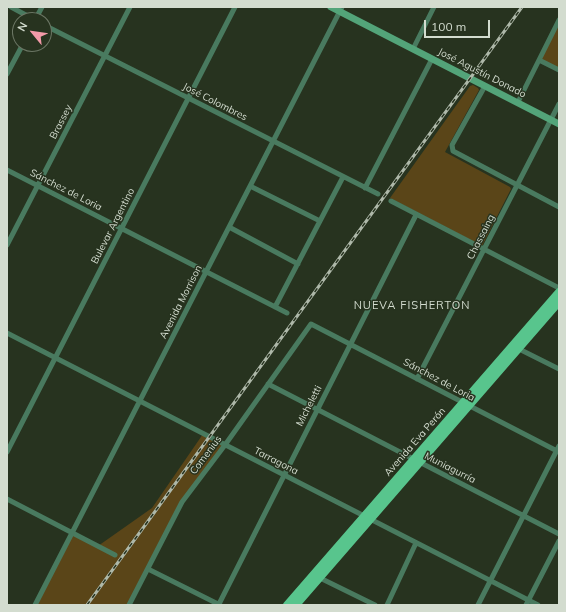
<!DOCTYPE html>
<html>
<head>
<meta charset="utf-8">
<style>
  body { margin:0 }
  #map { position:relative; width:566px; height:612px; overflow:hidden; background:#27331f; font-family:Mulish,sans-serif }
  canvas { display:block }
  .frame { position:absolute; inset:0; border:8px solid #d3dccf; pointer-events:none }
  .north { position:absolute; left:12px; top:12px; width:40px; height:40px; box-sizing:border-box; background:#27331f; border:1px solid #6c7765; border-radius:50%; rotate:299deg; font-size:11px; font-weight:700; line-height:16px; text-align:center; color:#d3dccf }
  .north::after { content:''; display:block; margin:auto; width:14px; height:18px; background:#f39aa8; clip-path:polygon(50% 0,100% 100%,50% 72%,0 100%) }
  .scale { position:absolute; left:424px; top:20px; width:66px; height:18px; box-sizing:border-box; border:2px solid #d3dccf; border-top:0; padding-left:5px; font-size:12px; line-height:14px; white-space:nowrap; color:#d3dccf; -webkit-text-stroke:3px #27331f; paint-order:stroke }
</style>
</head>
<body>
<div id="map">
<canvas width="566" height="612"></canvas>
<div class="frame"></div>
<div class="north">N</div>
<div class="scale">100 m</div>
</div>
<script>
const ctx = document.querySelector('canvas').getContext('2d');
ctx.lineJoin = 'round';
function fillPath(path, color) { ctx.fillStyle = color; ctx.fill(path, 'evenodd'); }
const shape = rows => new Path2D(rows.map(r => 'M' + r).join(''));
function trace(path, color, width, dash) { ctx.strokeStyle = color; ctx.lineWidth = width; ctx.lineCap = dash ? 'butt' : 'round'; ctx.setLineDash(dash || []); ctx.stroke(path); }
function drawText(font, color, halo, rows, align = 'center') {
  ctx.font = font + ' Mulish,sans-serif'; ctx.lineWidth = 3; ctx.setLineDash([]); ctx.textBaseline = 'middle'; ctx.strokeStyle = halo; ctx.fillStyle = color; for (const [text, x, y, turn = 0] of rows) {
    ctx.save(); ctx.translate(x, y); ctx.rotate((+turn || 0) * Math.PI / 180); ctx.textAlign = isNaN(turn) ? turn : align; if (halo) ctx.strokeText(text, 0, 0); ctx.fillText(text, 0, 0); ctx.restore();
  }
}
fillPath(shape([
  [559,20,559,70,539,60],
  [473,85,478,88,479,90,445,152,510,187,511,189,482,246,390,198,470,86],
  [203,434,225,445,182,502,129,605,35,605,72,532,98,546,152,508]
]), '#5a4518');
trace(shape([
  [11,7,35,20],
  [35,20,42,7],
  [44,25,378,194],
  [413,49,434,7],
  [539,60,559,70],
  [7,74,23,44],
  [485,86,452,145,453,151,559,207],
  [518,102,559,20],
  [7,170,287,313],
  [250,186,320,221],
  [365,188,432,59],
  [391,201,559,288],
  [229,227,298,264],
  [7,245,130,7],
  [275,307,343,177],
  [7,333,538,605],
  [517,348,559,369],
  [417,379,559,104],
  [268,384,559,534],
  [7,452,235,7],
  [7,499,115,555],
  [148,569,220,605],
  [318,577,375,605],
  [219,604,416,215],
  [35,605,342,7],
  [129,605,182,502,225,445,311,324,559,452],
  [387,605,416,543],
  [478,605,559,446],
  [526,605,559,541]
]), '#497a5f', 5);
trace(shape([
  [331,7,559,124]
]), '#53a479', 7);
trace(shape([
  [287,605,559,292],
  [296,605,559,302]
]), '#58c58d', 8);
const rail = shape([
  [87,605,522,7]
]);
trace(rail, '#aeb8a9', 3);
trace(rail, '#27331f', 1.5, [4.5]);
drawText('10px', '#d3dccf', '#27331f', [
  ["José Agustín Donado",482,73,27],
  ["José Colombres",215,102,27],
  ["Brassey",61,122,-63],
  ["Sánchez de Loria",66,190,27],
  ["Bulevar Argentino",113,226,-63],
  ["Chassaing",481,237,-63],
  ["Avenida Morrison",181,302,-63],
  ["Sánchez de Loria",439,380,28],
  ["Micheletti",309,406,-63],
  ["Avenida Eva Perón",415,442,-49],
  ["Comenius",206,455,-53],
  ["Tarragona",276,461,27],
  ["Muniagurría",450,468,27]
]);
ctx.letterSpacing = '1px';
drawText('11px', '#d3dccf', '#27331f', [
  ["NUEVA FISHERTON",412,306]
]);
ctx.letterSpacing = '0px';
</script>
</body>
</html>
